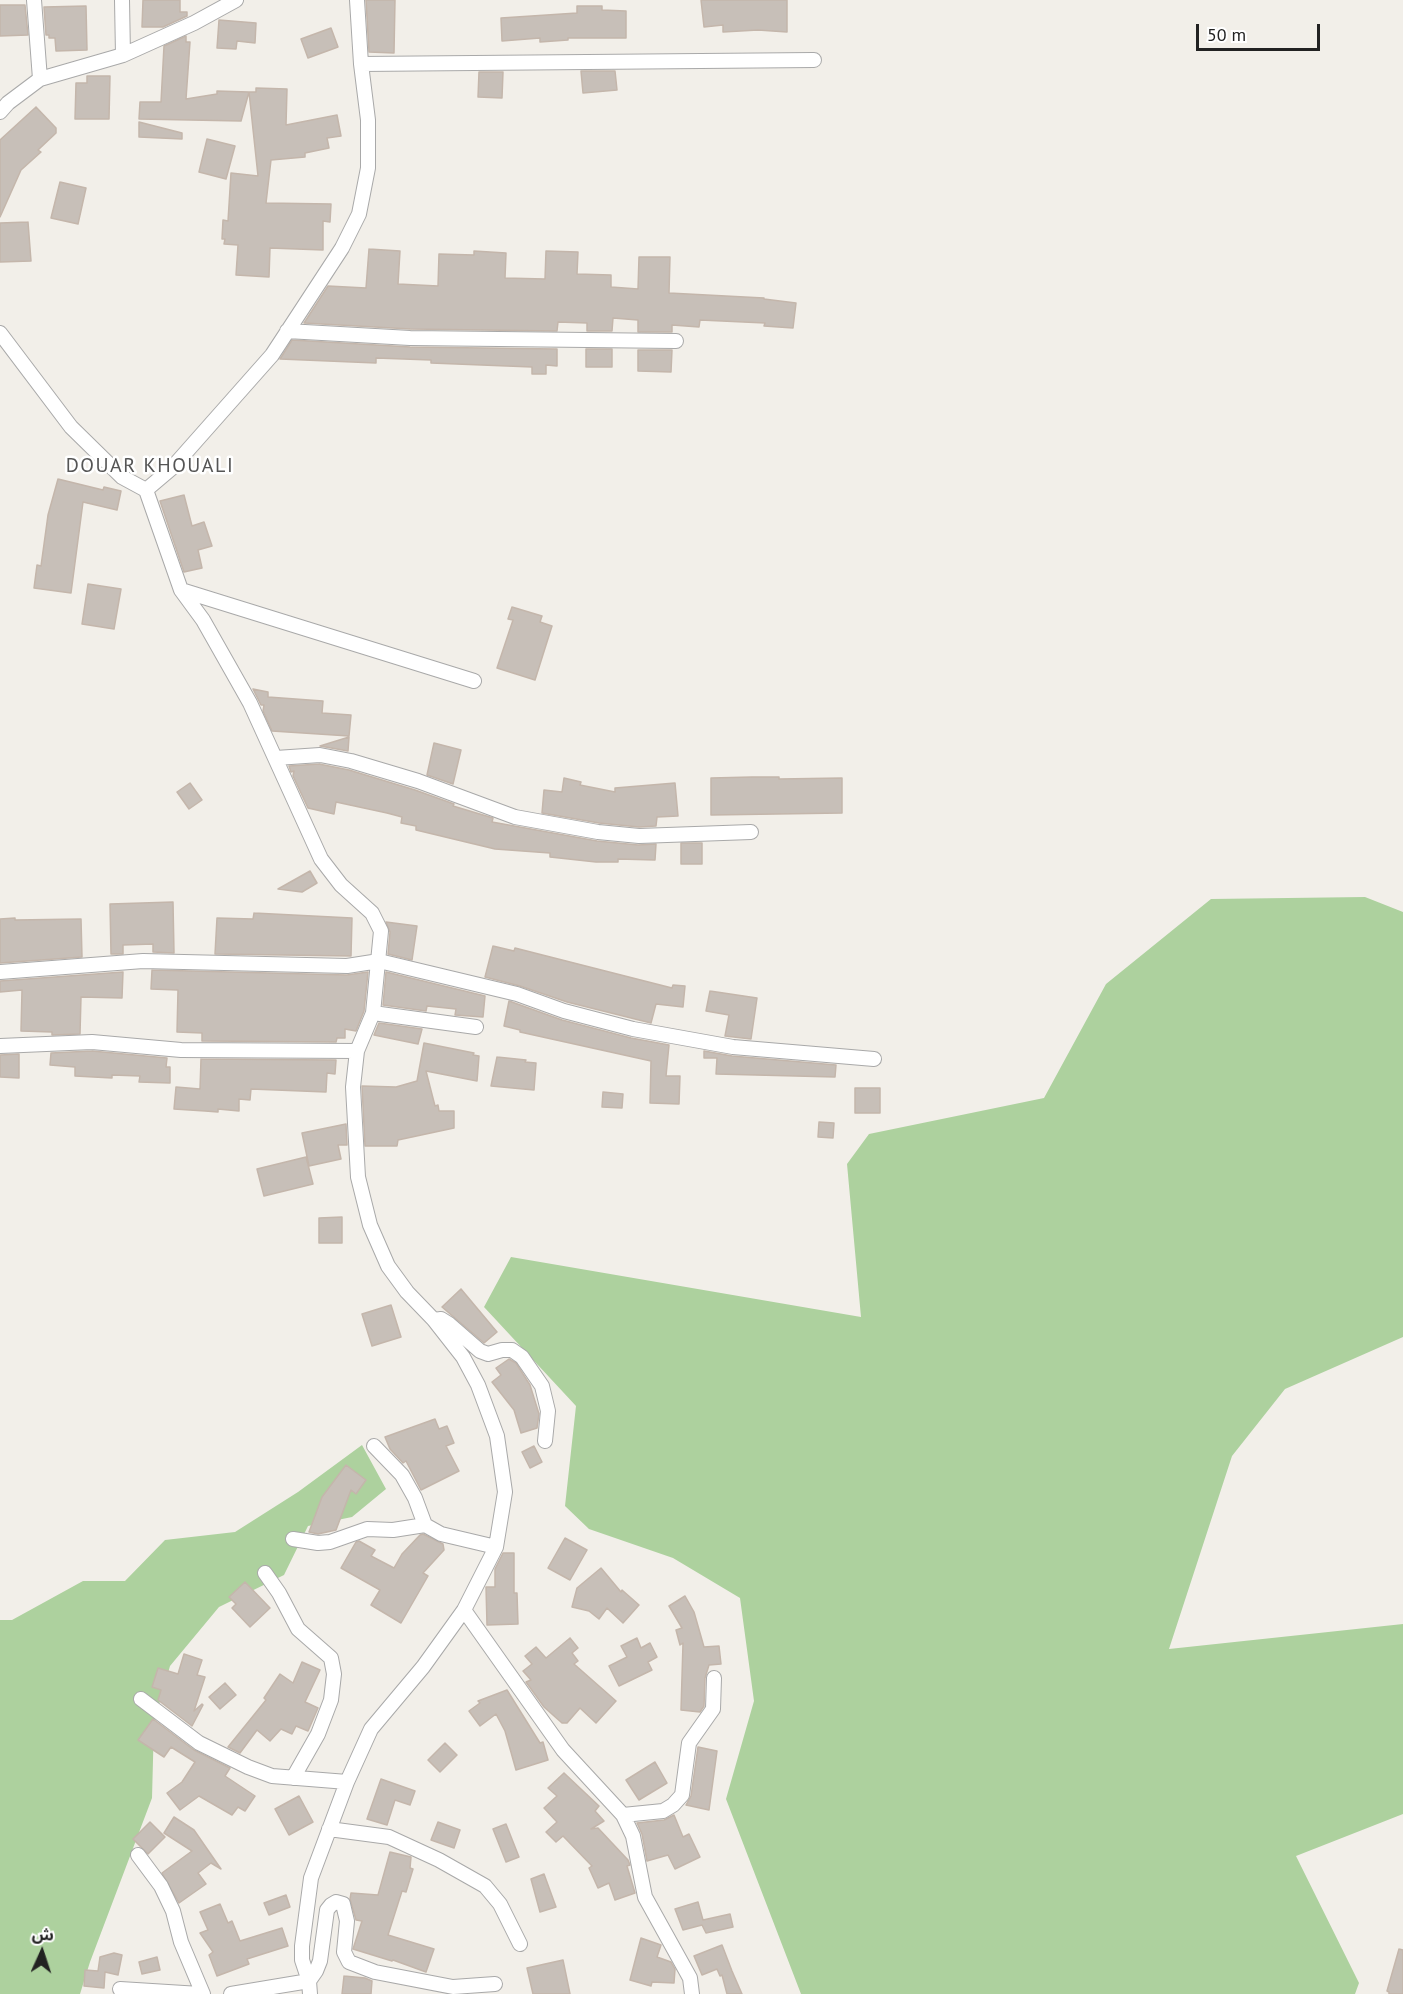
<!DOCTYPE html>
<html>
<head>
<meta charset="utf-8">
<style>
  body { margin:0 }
  #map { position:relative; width:1403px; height:1994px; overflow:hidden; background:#f2efe9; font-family:"PT Sans","Noto Sans Arabic",sans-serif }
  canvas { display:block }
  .north { position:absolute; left:12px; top:1922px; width:60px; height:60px; -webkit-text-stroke:4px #fff; paint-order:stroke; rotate:3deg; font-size:16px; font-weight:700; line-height:24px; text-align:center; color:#222 }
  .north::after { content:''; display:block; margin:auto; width:21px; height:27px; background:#222; clip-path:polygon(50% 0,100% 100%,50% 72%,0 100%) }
  .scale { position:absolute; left:1196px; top:24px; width:124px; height:27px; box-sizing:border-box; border:3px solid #222; border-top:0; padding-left:8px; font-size:18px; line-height:21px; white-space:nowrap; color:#222; -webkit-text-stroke:4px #fff; paint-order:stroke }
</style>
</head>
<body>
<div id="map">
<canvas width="1403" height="1994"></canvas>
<div class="north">ش</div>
<div class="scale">50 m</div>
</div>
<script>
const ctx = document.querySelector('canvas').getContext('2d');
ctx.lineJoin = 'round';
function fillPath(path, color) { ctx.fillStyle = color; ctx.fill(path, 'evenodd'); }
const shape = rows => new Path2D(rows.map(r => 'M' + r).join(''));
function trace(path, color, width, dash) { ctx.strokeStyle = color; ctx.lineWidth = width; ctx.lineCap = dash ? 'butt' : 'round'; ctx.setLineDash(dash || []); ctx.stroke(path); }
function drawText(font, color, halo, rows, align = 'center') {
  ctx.font = font + ' "PT Sans",sans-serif'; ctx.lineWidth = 5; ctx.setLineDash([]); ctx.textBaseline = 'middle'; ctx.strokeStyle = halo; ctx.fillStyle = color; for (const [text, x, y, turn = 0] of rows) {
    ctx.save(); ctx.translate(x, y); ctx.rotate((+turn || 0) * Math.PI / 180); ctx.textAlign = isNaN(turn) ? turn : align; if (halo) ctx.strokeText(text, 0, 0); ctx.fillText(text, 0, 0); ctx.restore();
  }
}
fillPath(shape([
  [1365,897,1403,912,1403,1337,1285,1389,1232,1456,1169,1649,1403,1624,1403,1814,1296,1856,1359,1983,1355,1994,801,1994,726,1799,754,1701,740,1598,673,1558,589,1529,565,1506,576,1406,484,1307,511,1257,861,1317,847,1164,869,1134,1044,1098,1106,984,1211,899],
  [362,1445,386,1489,352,1517,308,1526,284,1575,219,1607,170,1666,154,1722,152,1798,90,1962,80,1994,0,1994,0,1620,12,1620,83,1581,125,1581,165,1540,235,1532,298,1492]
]), '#add19e');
const building = shape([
  [143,0,180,0,180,12,187,12,187,16,163,27,142,27,143,0],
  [366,0,395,0,394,53,369,52,366,0],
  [701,0,787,0,787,32,758,30,723,32,723,25,704,27,701,0],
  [0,5,25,5,28,35,0,36,0,5],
  [86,6,87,50,56,51,55,38,49,38,49,35,46,35,44,7,86,6],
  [577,6,602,6,602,10,626,11,626,38,568,38,568,40,540,42,540,38,502,41,501,18,577,13,577,6],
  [219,20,256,23,255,43,237,41,236,49,217,48,219,20],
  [331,28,338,47,308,58,301,39,331,28],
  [186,36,186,42,190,42,186,99,217,94,217,91,249,92,241,121,139,119,140,102,161,102,164,46,186,36],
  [581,71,615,71,617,90,583,93,581,71],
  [479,72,503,72,502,98,478,97,479,72],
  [87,76,110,76,109,119,75,119,76,83,87,83,87,76],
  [256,88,287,89,286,125,337,115,341,136,327,138,329,148,305,153,305,157,271,160,266,203,331,204,330,222,323,221,323,250,270,248,269,277,236,275,238,245,224,244,225,239,222,239,223,220,228,221,231,173,258,176,249,92,256,92,256,88],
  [36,107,56,128,56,133,38,150,41,152,21,170,0,217,0,140,36,107],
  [139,122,182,133,182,139,139,137,139,122],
  [207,139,235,146,226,179,199,172,207,139],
  [60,182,86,188,78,224,51,218,60,182],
  [28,222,31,261,0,262,0,223,28,222],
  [369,249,400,251,398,284,438,286,439,254,474,255,474,251,506,253,505,278,545,279,546,251,578,252,577,274,611,275,611,287,638,289,639,257,670,257,669,293,764,298,764,299,796,303,793,328,764,326,765,323,700,320,699,327,672,325,672,332,638,332,638,320,613,318,612,331,587,331,587,323,558,322,557,331,410,329,304,323,328,286,366,288,369,249],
  [292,340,410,347,557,349,557,366,546,365,546,374,532,374,532,367,431,363,431,360,376,358,376,363,280,359,292,340],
  [586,349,612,349,612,367,586,367,586,349],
  [638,350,672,350,671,372,638,371,638,350],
  [58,479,103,490,104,487,121,491,117,510,83,502,71,593,34,588,37,565,41,566,48,515,58,479],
  [184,495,192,526,204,522,212,546,198,550,202,568,184,572,160,501,184,495],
  [88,584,121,589,114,629,82,624,88,584],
  [512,607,542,616,540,622,552,626,535,680,497,668,513,620,508,619,512,607],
  [253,689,268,692,268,697,323,701,322,713,351,715,349,736,272,731,263,711,264,705,261,705,253,689],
  [349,737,348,751,320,746,349,737],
  [434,743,461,750,453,784,427,775,434,743],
  [319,764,349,770,415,790,454,804,453,806,493,818,492,822,597,841,638,845,656,844,655,860,618,859,618,862,596,862,550,857,550,853,495,849,416,830,416,826,401,823,402,817,387,813,336,802,334,814,308,808,293,776,294,771,291,772,289,766,319,764],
  [752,777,779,777,779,779,842,778,842,813,711,815,711,778,752,777],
  [564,778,581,782,580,785,615,792,615,788,675,783,678,816,657,817,656,826,639,827,599,823,542,813,544,790,562,792,564,778],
  [190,783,202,800,189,809,177,792,190,783],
  [681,843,702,843,702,864,681,864,681,843],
  [310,871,317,883,302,892,278,889,310,871],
  [173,902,174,953,153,952,153,944,123,945,123,954,111,954,110,904,173,902],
  [254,913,352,918,351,956,215,954,217,918,253,919,254,913],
  [15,918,15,920,81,919,82,957,0,963,0,919,15,918],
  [386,922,417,926,412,960,388,954,390,932,386,922],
  [493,946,514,951,515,948,672,988,673,985,685,986,683,1007,656,1004,651,1023,567,1002,520,986,485,977,493,946],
  [152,970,347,975,368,972,364,1011,356,1031,345,1029,345,1038,337,1038,336,1042,202,1041,202,1033,177,1032,178,990,151,989,152,970],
  [123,972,122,998,81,997,80,1034,52,1035,52,1032,21,1031,22,990,0,992,0,981,123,972],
  [386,972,485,996,483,1017,455,1015,456,1009,427,1006,426,1011,383,1005,386,972],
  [710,991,757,998,751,1039,725,1036,729,1015,706,1011,710,991],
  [509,1001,562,1020,631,1038,669,1045,666,1076,680,1076,679,1104,650,1103,651,1061,520,1032,520,1030,504,1026,509,1001],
  [379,1023,422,1029,418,1044,374,1035,379,1023],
  [424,1043,474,1053,473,1055,479,1056,477,1081,426,1071,435,1106,438,1105,439,1111,454,1111,454,1128,398,1140,397,1146,365,1146,362,1086,396,1087,417,1081,424,1043],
  [92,1051,167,1058,166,1067,170,1067,170,1083,139,1082,140,1076,112,1075,112,1078,75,1076,75,1067,50,1065,51,1053,92,1051],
  [704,1051,732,1056,836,1065,835,1077,716,1074,717,1058,704,1058,704,1051],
  [19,1054,19,1078,0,1077,0,1055,19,1054],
  [497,1057,526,1060,525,1062,536,1063,534,1090,491,1086,497,1057],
  [201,1059,336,1060,335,1074,327,1073,326,1092,251,1089,250,1100,239,1099,239,1111,218,1109,218,1112,205,1111,174,1109,176,1087,200,1089,201,1059],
  [855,1088,880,1088,880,1113,855,1113,855,1088],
  [603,1092,623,1094,622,1108,602,1107,603,1092],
  [819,1122,834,1123,833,1138,818,1137,819,1122],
  [346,1124,347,1145,338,1145,341,1159,309,1166,302,1133,346,1124],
  [306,1157,313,1184,264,1196,257,1169,306,1157],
  [342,1217,342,1243,319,1243,319,1218,342,1217],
  [461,1289,497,1332,484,1343,442,1307,461,1289],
  [391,1305,401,1337,372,1346,362,1314,391,1305],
  [509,1359,516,1363,530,1385,539,1414,537,1428,521,1433,514,1410,492,1382,501,1375,496,1368,509,1359],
  [435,1419,439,1429,447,1426,454,1443,446,1446,459,1471,421,1490,406,1461,403,1463,390,1449,385,1437,435,1419],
  [534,1446,542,1462,530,1468,522,1452,534,1446],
  [346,1465,366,1480,356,1494,351,1490,336,1530,318,1534,309,1532,322,1497,346,1465],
  [423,1534,443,1544,444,1550,423,1573,428,1576,401,1623,371,1605,380,1590,341,1568,356,1542,359,1541,375,1550,371,1556,394,1568,402,1554,420,1535,423,1534],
  [565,1538,587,1550,570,1580,548,1568,565,1538],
  [503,1553,514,1553,514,1593,517,1593,518,1624,487,1625,486,1587,495,1587,495,1569,503,1553],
  [601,1568,621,1592,622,1590,639,1605,623,1623,607,1608,599,1619,589,1611,572,1607,577,1588,601,1568],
  [245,1582,270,1608,250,1627,232,1608,236,1604,229,1597,245,1582],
  [685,1596,694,1612,704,1647,719,1646,721,1664,709,1665,705,1678,704,1706,700,1712,681,1710,683,1643,680,1645,676,1630,682,1628,669,1606,685,1596],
  [570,1638,578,1648,572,1653,578,1661,574,1664,616,1701,596,1723,580,1708,567,1723,562,1723,544,1707,526,1682,531,1680,523,1671,532,1664,525,1656,536,1647,546,1658,570,1638],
  [637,1638,641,1648,650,1643,657,1657,648,1662,652,1670,619,1686,609,1666,627,1657,621,1646,637,1638],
  [184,1654,202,1660,197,1675,205,1677,194,1711,202,1704,203,1705,192,1726,158,1700,161,1690,152,1687,158,1668,178,1674,184,1654],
  [302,1662,320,1670,305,1702,318,1708,308,1731,296,1726,292,1734,281,1729,270,1741,257,1730,240,1753,228,1747,266,1700,264,1698,280,1674,293,1683,302,1662],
  [225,1683,236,1695,220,1709,209,1697,225,1683],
  [507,1690,540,1743,543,1742,548,1760,516,1770,505,1731,496,1714,480,1726,469,1711,480,1703,478,1701,507,1690],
  [153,1719,194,1750,230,1768,225,1776,255,1796,245,1811,238,1807,232,1815,199,1796,180,1810,167,1793,182,1782,195,1762,171,1747,164,1757,138,1740,153,1719],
  [445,1743,457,1755,440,1772,428,1760,445,1743],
  [698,1747,717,1751,709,1810,686,1805,691,1796,698,1747],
  [655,1762,667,1783,639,1800,626,1780,655,1762],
  [564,1773,599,1806,595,1811,604,1821,591,1829,598,1828,628,1860,630,1865,627,1866,635,1893,615,1900,609,1883,598,1888,589,1868,592,1866,563,1836,556,1842,546,1832,557,1822,544,1808,557,1796,548,1788,564,1773],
  [381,1779,415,1791,410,1805,395,1800,387,1825,367,1819,381,1779],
  [299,1796,313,1822,289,1835,275,1809,299,1796],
  [674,1815,683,1837,689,1834,700,1857,675,1869,668,1855,647,1861,642,1834,637,1823,664,1820,674,1815],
  [174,1817,194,1830,221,1869,211,1863,198,1873,206,1884,179,1903,162,1873,192,1851,164,1833,174,1817],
  [150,1822,165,1837,148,1854,133,1839,150,1822],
  [438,1822,460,1830,454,1848,431,1840,438,1822],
  [506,1824,519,1857,506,1862,493,1829,506,1824],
  [390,1852,411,1857,410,1868,413,1869,406,1892,402,1891,388,1935,434,1949,426,1972,393,1960,392,1961,353,1949,362,1921,356,1920,350,1899,351,1893,378,1895,390,1852],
  [544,1874,556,1907,540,1912,531,1879,544,1874],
  [286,1895,290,1907,269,1915,264,1903,286,1895],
  [698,1902,703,1920,730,1914,733,1927,706,1933,702,1925,683,1930,675,1909,698,1902],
  [220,1904,228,1923,232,1921,240,1941,282,1928,288,1946,247,1959,249,1964,217,1976,209,1955,213,1952,200,1933,208,1930,200,1912,220,1904],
  [641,1938,661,1945,657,1957,671,1962,675,1969,674,1983,652,1982,651,1986,630,1980,641,1938],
  [722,1945,732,1971,742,1994,727,1994,722,1975,720,1976,717,1969,702,1975,694,1956,722,1945],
  [1399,1949,1403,1950,1403,1994,1389,1994,1389,1992,1387,1991,1399,1949],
  [114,1953,122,1955,118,1975,105,1972,104,1988,84,1986,85,1970,98,1971,100,1957,114,1953],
  [157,1957,160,1970,142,1974,139,1962,157,1957],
  [563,1960,570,1994,533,1994,527,1968,563,1960],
  [344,1976,365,1978,372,1981,371,1994,342,1994,344,1976]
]);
fillPath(building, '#c7bfb8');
trace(building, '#c4b6ab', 1.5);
const street = shape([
  [122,0,123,55],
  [361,64,814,60],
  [40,79,123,55,194,23,236,0],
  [0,112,8,103,40,79,34,0],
  [287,331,410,338,676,341],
  [0,333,71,427,122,477,146,490,172,468,272,355,342,248,359,214,368,168,368,120,361,64,357,0],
  [146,490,181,590,203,620,250,703,321,859,341,885,372,913,381,931,373,1013,357,1051,353,1087,358,1177,370,1225,388,1266,407,1292,434,1320,463,1357,478,1385,497,1436,505,1492,496,1547,464,1610,423,1667,371,1729,347,1782,311,1878,302,1946,302,1960,309,1981,310,1994],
  [181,590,474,681],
  [276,758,320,755,351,761,418,781,515,817,598,832,639,836,751,832],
  [0,972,143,961,347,966,379,961,517,994,564,1011,633,1029,733,1047,874,1059],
  [373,1013,476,1027],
  [0,1046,92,1042,181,1050,357,1051],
  [434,1320,441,1319,449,1324,480,1351,488,1354,502,1350,512,1350,522,1357,542,1386,548,1411,545,1441],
  [374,1446,402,1475,415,1498,425,1525,441,1534,496,1547],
  [293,1539,318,1543,330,1542,367,1529,393,1530,425,1525],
  [265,1573,279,1593,298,1629,331,1658,334,1674,331,1700,318,1734,293,1778],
  [464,1610,563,1750,623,1815,633,1836,645,1897,690,1978,692,1994],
  [141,1699,199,1743,248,1767,272,1776,347,1782],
  [623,1815,663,1811,673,1805,682,1795,689,1743,713,1709,714,1678],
  [329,1829,389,1837,439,1860,485,1886,500,1904,520,1944],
  [138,1855,161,1886,173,1911,181,1942,203,1994],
  [120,1989,200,1994],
  [231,1994,309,1981,316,1971,320,1961,327,1910,331,1905,336,1902,343,1904,347,1921,344,1952,349,1962,375,1972,453,1987,495,1984]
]);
trace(street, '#a9a9a9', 16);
trace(street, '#fff', 14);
ctx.letterSpacing = '1.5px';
drawText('20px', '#555', '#fff', [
  ["DOUAR KHOUALI",150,466]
]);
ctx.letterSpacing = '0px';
</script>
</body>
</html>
